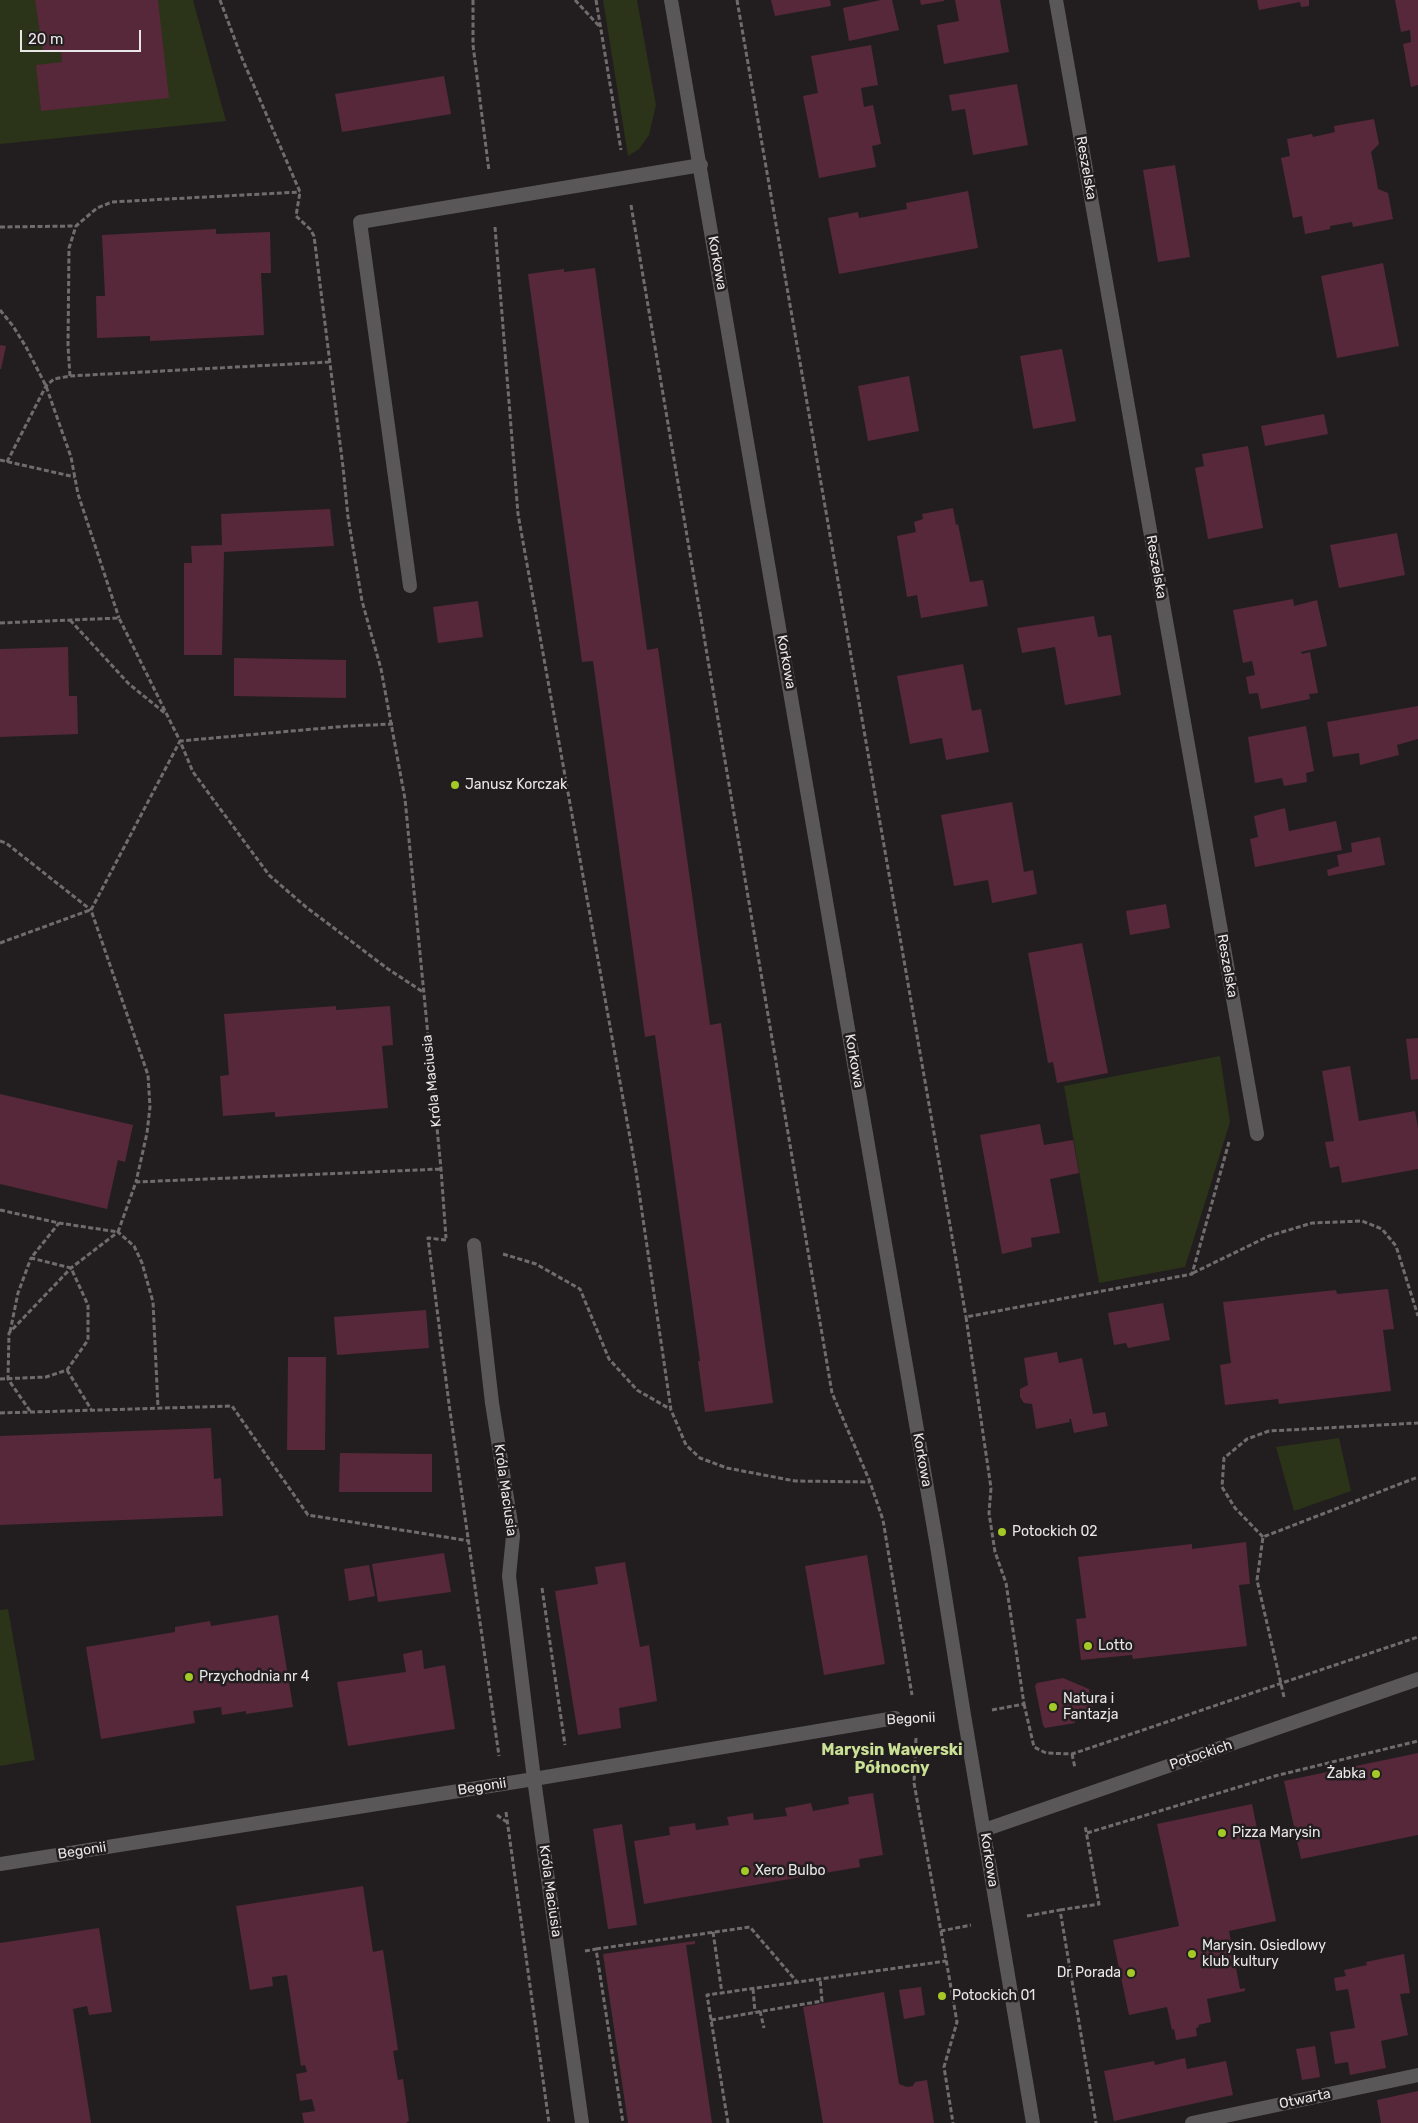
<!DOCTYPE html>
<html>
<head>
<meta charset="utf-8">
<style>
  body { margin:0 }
  #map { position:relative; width:1418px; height:2123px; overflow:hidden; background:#221e1f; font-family:Rubik,sans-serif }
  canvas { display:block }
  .scale { position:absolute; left:20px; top:30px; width:121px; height:22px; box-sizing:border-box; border:2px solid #e8e6e7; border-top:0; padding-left:6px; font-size:15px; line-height:18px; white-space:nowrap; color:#e8e6e7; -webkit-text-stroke:4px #221e1f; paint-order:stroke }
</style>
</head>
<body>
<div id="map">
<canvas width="1418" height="2123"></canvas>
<div class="scale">20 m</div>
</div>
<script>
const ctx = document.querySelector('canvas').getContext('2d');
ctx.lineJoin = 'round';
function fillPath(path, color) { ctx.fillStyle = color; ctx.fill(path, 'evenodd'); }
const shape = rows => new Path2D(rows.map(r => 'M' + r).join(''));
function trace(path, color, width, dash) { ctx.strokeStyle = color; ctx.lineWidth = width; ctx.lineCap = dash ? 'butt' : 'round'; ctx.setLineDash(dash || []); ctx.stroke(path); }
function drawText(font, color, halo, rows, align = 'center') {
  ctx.font = font + ' Rubik,sans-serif'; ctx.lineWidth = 5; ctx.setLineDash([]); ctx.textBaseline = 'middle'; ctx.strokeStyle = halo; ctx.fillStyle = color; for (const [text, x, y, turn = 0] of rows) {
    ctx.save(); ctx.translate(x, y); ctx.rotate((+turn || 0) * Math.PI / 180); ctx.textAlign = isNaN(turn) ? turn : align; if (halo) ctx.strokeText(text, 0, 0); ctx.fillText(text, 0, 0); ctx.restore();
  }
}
fillPath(shape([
  [0,0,193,0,226,121,0,144],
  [603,0,637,0,656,105,649,135,639,149,628,156],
  [1220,1056,1230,1122,1185,1267,1099,1283,1064,1086],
  [1339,1438,1351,1491,1294,1511,1276,1447],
  [8,1609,35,1760,0,1766,0,1610]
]), '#2b3319');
fillPath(shape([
  [35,0,158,0,169,98,41,111,36,65,62,62,61,50,43,51],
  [771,0,830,0,831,6,775,16],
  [881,0,892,0,899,30,849,41,843,8],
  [920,0,944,0,944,1,921,5],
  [955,0,1000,0,1009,52,944,64,937,25,959,21],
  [1257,0,1309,0,1309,6,1301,7,1300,2,1259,10],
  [1395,0,1418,0,1418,85,1411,87,1403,44,1411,42,1410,30,1401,32],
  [871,45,878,85,861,88,864,107,873,105,881,144,872,146,876,167,819,178,803,96,818,93,811,56],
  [444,76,451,114,342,132,335,94],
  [1017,84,1028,145,973,155,965,109,952,111,949,95],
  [1374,119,1379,144,1371,152,1375,171,1378,189,1388,193,1393,219,1353,227,1352,222,1330,226,1330,229,1305,234,1302,216,1293,218,1281,158,1290,156,1287,139,1312,134,1313,137,1335,132,1334,126],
  [1175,165,1190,257,1158,262,1143,170],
  [968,191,978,248,839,274,828,218,858,212,859,218,907,209,906,203],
  [216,229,216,234,270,232,271,273,261,273,264,335,150,341,150,336,97,338,96,296,105,296,102,235],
  [1383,263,1399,346,1337,358,1321,276],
  [595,268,647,650,658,648,710,1025,721,1023,773,1403,705,1412,698,1361,700,1361,655,1035,645,1037,593,661,582,662,528,274,564,269,564,272],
  [0,345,6,346,1,369,0,369],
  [1062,349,1076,421,1033,429,1020,356],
  [909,376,919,431,868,441,858,386],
  [1324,414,1328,434,1265,446,1261,426],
  [1248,446,1263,528,1208,539,1195,468,1204,466,1202,454],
  [953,508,956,525,958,524,970,582,983,580,988,606,921,618,917,595,907,597,897,536,916,532,914,522,923,519,922,514],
  [330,509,334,546,224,552,222,655,184,655,184,563,192,563,191,546,222,545,221,514],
  [1397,533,1405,575,1339,588,1330,545],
  [1293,599,1294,606,1317,600,1327,646,1301,652,1302,654,1310,652,1318,693,1309,694,1310,699,1261,709,1258,693,1249,694,1246,677,1255,675,1252,661,1243,663,1233,610],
  [478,601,483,637,438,643,433,607],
  [1094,616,1098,637,1111,635,1121,695,1065,705,1055,647,1022,653,1017,628],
  [68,647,69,696,77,696,78,734,0,737,0,649],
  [234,658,346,660,346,698,234,696],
  [963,664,972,711,981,709,989,752,946,760,942,738,910,744,897,676],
  [1418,706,1418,739,1397,745,1399,755,1360,765,1359,753,1333,757,1327,722],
  [1306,726,1314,771,1306,773,1307,782,1284,786,1282,778,1255,783,1248,737],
  [1012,802,1024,872,1033,870,1037,894,992,903,988,880,954,886,941,815],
  [1285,808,1289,831,1336,821,1342,850,1255,867,1250,839,1258,837,1254,816],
  [1380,837,1385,865,1328,876,1327,870,1339,866,1337,855,1352,852,1351,843],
  [1166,904,1170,928,1130,935,1126,911],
  [1082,943,1108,1073,1057,1083,1053,1062,1048,1063,1028,953],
  [336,1006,336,1010,390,1006,393,1045,382,1046,388,1108,275,1117,275,1112,223,1116,220,1076,229,1075,224,1014],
  [1418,1038,1418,1079,1411,1080,1406,1039],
  [1350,1066,1359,1121,1415,1111,1418,1128,1418,1169,1342,1183,1339,1166,1330,1168,1325,1142,1334,1141,1322,1071],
  [0,1094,133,1125,125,1162,118,1160,107,1209,0,1184],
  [1040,1124,1044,1145,1073,1140,1079,1173,1050,1179,1060,1233,1031,1238,1032,1247,1002,1254,980,1135],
  [1388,1289,1394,1329,1383,1330,1391,1391,1279,1404,1278,1399,1225,1405,1220,1365,1231,1363,1223,1302,1336,1290,1337,1294],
  [1163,1303,1170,1340,1128,1348,1126,1343,1114,1345,1108,1313],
  [426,1310,429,1348,337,1355,334,1317],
  [1057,1352,1059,1363,1082,1358,1093,1414,1105,1412,1108,1426,1074,1433,1071,1419,1069,1419,1070,1422,1036,1429,1032,1404,1024,1403,1020,1397,1020,1389,1028,1385,1024,1358],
  [288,1357,326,1357,325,1450,287,1450],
  [211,1428,214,1479,221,1478,223,1516,0,1525,0,1436],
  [340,1453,432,1454,432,1492,339,1492],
  [1246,1542,1250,1584,1239,1585,1247,1646,1133,1659,1132,1655,1081,1660,1076,1619,1086,1618,1078,1557,1192,1544,1192,1549],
  [444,1553,451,1592,378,1602,372,1564],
  [867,1555,885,1664,824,1675,805,1566],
  [625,1562,640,1647,649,1645,657,1701,619,1708,621,1728,578,1735,555,1591,598,1584,595,1567],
  [369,1565,375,1596,349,1601,344,1569],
  [278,1615,293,1707,246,1714,246,1711,222,1715,221,1707,193,1711,195,1723,101,1739,86,1647,175,1632,175,1627,210,1621,211,1626],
  [422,1650,424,1669,445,1665,455,1729,348,1746,337,1682,406,1672,403,1654],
  [1063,1678,1089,1689,1094,1716,1075,1720,1075,1723,1045,1728,1043,1725,1035,1686,1037,1683],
  [1418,1753,1418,1835,1301,1859,1284,1781],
  [873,1793,883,1855,859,1859,860,1867,644,1904,634,1841,670,1835,669,1827,695,1823,696,1830,729,1825,727,1817,753,1813,754,1820,787,1816,785,1808,811,1803,813,1811,849,1804,848,1797],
  [1252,1804,1276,1921,1229,1931,1240,1989,1245,1988,1245,1991,1207,1999,1211,2022,1198,2025,1199,2027,1196,2028,1197,2036,1176,2040,1174,2029,1172,2030,1167,2007,1129,2015,1113,1940,1179,1926,1157,1824],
  [622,1824,637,1925,608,1929,593,1829],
  [363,1886,373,1952,383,1950,398,2050,393,2051,398,2080,403,2079,409,2121,406,2123,304,2123,302,2113,315,2111,312,2099,300,2101,296,2074,307,2072,305,2065,301,2066,287,1975,272,1977,273,1986,250,1990,236,1906],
  [99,1928,112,2012,89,2015,87,2006,73,2009,91,2123,0,2123,0,1943],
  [695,1941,695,1944,686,1945,712,2123,628,2123,603,1954],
  [1404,1954,1410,1993,1400,1994,1408,2035,1381,2041,1386,2068,1350,2075,1348,2062,1335,2064,1330,2032,1355,2028,1348,1989,1336,1991,1334,1978,1346,1976,1344,1970,1367,1965,1366,1962],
  [921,1987,925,2015,904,2019,899,1990],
  [884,1992,899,2084,907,2087,913,2086,915,2082,927,2080,934,2123,823,2123,803,2007],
  [1315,2046,1320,2077,1302,2080,1296,2049],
  [1185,2058,1187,2069,1226,2061,1233,2095,1114,2121,1104,2071,1154,2061,1155,2065],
  [1418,2091,1418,2123,1381,2123,1377,2100]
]), '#562839');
trace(shape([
  [220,0,241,56,300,192,296,216,310,229,314,236,343,467,348,517,362,601,381,669,405,799,441,1169,446,1238],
  [473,0,473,45,489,171],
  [575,0,600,27],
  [596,0,621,150],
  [737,0,966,1317],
  [631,205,832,1393,870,1482,883,1520,912,1695],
  [0,227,76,226],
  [495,227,518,514,636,1171,671,1410,686,1445,700,1458,727,1468,795,1481,870,1482],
  [0,310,13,326,26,347,46,386,71,457,78,494,119,618],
  [70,376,68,346,69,248,76,226,97,208,112,202,300,192],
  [0,460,75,477],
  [7,462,46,386,54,379,70,376,329,362],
  [70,620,129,684,166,714],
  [0,623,119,618,180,741,91,910,148,1075,150,1107,147,1133,136,1182],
  [393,724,348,726,180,741,193,772,269,875,306,907,388,969,423,992],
  [0,841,6,843,91,910],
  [0,943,90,910],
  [0,1210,59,1223,118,1232,136,1182,441,1169],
  [446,1240,428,1238,449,1404,499,1756],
  [503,1254,536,1264,580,1289,609,1359,637,1390,670,1409],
  [1193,1273,1269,1236,1312,1223,1362,1221,1382,1229,1396,1246,1418,1316],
  [10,1332,18,1293,31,1258],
  [67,1370,91,1409],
  [0,1379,46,1377,67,1370,88,1340,88,1305,71,1268,31,1258,59,1223],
  [30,1411,8,1379,9,1333,71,1268,118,1232,134,1246,142,1263,153,1302,158,1407],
  [0,1413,232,1406,308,1515,470,1541],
  [1263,1537,1235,1508,1222,1487,1224,1458,1247,1439,1269,1431,1418,1423],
  [542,1588,565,1745],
  [1284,1697,1257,1580,1263,1537,1418,1477],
  [1024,1704,1034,1747,1046,1753,1072,1754,1418,1637],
  [992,1710,1024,1704,1006,1583,995,1552,989,1513,991,1488,966,1317,1192,1274,1229,1142],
  [923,1721,936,1719],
  [916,1738,914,1783,941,1931,971,1925],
  [1072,1754,1075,1768],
  [506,1812,549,2123],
  [497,1815,508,1823],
  [1087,1833,1275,1776,1418,1741],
  [1060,1910,1099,1904,1085,1825],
  [1027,1916,1060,1910,1096,2123],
  [941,1931,957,2022,944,2067,953,2123],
  [713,1932,722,1993],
  [596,1949,750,1927,797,1982],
  [585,1951,596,1949,623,2123],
  [753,1989,755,2012],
  [760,2011,764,2028],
  [711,2020,822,2001,820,1979],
  [728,2123,707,1995,946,1961]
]), '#706c6d', 3, [5, 2.5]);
trace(shape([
  [410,586,360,222,701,165]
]), '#595758', 14);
trace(shape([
  [1056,0,1257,1134],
  [474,1245,492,1403,513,1536,509,1576,534,1779,582,2123],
  [984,1830,1418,1679],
  [0,1864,534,1779,895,1718],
  [1192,2123,1418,2075]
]), '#595758', 14);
trace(shape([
  [671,0,937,1546,964,1715,1033,2123]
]), '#595758', 14);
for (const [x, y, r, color] of [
  [455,785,5,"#a4c825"],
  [1002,1532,5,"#a4c825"],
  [1088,1646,5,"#a4c825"],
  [189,1677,5,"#a4c825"],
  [1053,1707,5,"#a4c825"],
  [1376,1774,5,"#a4c825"],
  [1222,1833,5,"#a4c825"],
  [745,1871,5,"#a4c825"],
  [1192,1954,5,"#a4c825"],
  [1131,1973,5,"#a4c825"],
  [942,1996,5,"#a4c825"]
]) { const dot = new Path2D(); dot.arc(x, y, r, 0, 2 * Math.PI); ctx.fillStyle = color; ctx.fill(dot); trace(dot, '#221e1f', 2); }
drawText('14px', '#e8e6e7', '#221e1f', [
  ["Reszelska",1086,168,80],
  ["Korkowa",717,263,80],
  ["Reszelska",1156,567,80],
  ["Korkowa",786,662,80],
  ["Reszelska",1227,966,80],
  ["Korkowa",854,1061,80],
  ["Króla Maciusia",432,1081,-96],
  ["Korkowa",922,1460,80],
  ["Króla Maciusia",505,1490,82],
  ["Begonii",911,1719,-3],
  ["Potockich",1201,1755,-19],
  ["Begonii",482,1787,-9],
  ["Begonii",82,1851,-9],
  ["Korkowa",989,1860,81],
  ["Króla Maciusia",550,1891,82],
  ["Otwarta",1305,2099,-12]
]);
drawText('14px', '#e8e6e7', '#221e1f', [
  ["Janusz Korczak",465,785],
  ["Potockich 02",1012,1532],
  ["Lotto",1098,1646],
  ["Przychodnia nr 4",199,1677],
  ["Natura i",1063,1699],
  ["Fantazja",1063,1715],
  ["Żabka",1366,1774,"right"],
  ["Pizza Marysin",1232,1833],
  ["Xero Bulbo",755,1871],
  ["Marysin. Osiedlowy",1202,1946],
  ["klub kultury",1202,1962],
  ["Dr Porada",1121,1973,"right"],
  ["Potockich 01",952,1996]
], 'left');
drawText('bold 16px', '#c9e095', '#221e1f', [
  ["Marysin Wawerski",892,1750],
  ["Północny",892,1768]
]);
</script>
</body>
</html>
